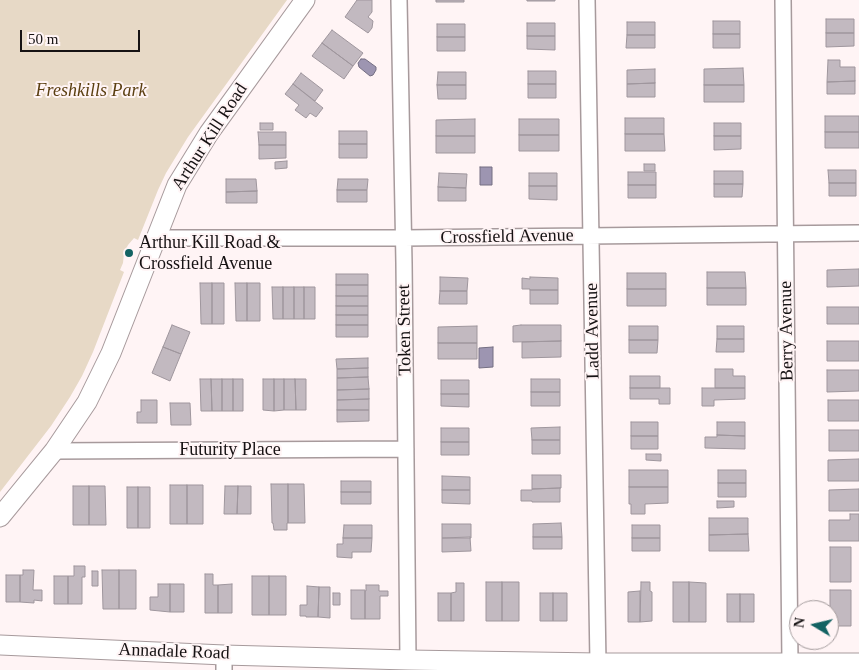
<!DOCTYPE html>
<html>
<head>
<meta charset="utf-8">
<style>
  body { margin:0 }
  #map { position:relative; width:859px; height:670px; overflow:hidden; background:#fff4f5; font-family:Georgia,serif }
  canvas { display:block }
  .north { position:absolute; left:789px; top:600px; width:50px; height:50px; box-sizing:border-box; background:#fff4f5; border:1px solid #a29a9b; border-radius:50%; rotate:279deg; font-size:14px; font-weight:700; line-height:20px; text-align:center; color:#161213 }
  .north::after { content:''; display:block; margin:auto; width:18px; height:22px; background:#136363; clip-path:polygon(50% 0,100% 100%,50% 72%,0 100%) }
  .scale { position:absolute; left:20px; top:30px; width:120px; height:22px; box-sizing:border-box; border:2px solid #161213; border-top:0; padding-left:6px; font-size:15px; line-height:18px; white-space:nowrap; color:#161213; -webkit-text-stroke:4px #fff4f5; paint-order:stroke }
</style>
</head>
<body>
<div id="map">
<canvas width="859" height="670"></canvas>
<div class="north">N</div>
<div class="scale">50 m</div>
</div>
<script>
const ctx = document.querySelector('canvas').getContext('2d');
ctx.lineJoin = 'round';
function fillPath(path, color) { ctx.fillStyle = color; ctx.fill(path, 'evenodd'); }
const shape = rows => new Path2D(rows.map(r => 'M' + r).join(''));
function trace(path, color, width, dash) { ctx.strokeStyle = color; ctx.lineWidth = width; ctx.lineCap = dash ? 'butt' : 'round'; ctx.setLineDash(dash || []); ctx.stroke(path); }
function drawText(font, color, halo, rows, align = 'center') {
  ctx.font = font + ' Georgia,serif'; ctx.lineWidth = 4; ctx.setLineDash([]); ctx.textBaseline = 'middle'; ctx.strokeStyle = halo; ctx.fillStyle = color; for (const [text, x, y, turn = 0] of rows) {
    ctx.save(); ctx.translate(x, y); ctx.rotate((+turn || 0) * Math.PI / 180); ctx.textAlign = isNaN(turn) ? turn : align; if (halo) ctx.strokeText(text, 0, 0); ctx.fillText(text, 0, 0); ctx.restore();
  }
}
fillPath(shape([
  [0,0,287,0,188,137,166,173,158,190,138,240,134,238,128,245,124,253,123,263,120,270,124,272,93,352,82,376,70,397,51,426,0,492]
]), '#e7d9c6');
const water = shape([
  [361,59,365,59,376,67,376,70,373,75,370,76,359,67,358,63,361,59],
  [480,167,492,167,492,185,480,185,480,167],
  [493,347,493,367,479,368,479,348,493,347]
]);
fillPath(water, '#9d95b1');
trace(water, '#746e82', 1);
const building = shape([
  [357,0,372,0,372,12,368,17,373,21,372,28,368,33,345,17,357,0],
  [436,0,464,0,464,2,436,2,436,0],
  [527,0,555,0,555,1,527,1,527,0],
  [826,19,854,19,854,33,826,33,826,19],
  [713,21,740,21,740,34,713,34,713,21],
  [627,22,655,22,655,35,627,35,627,22],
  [527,23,555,23,555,36,527,36,527,23],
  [437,24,465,24,465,37,437,37,437,24],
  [332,30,363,53,353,66,322,43,332,30],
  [826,33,854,33,854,46,826,47,826,33],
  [713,34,740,34,740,48,713,48,713,34],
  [627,35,655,35,655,48,626,48,627,35],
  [527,36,555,36,555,50,527,49,527,36],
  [437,37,465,37,465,51,437,51,437,37],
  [322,43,353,66,344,79,312,56,322,43],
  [828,60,840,60,840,67,855,67,855,81,827,82,828,60],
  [743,68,744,85,704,85,704,69,743,68],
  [655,69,655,83,627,84,627,70,655,69],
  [528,71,556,71,556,84,528,84,528,71],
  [438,72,466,72,466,85,437,85,438,72],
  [301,73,323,90,315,101,293,84,301,73],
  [855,81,855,94,827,94,827,82,855,81],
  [655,83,655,97,627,97,627,84,655,83],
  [293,84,323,108,316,117,310,113,306,118,295,110,299,105,285,94,293,84],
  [528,84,556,84,556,98,528,98,528,84],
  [437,85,466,85,466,99,438,99,437,85],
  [704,85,744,85,744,102,704,102,704,85],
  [825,116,859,116,859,132,825,132,825,116],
  [625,118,664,118,664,134,625,134,625,118],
  [475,119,475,136,436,136,436,120,475,119],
  [519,119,559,119,559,135,519,135,519,119],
  [260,123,273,123,273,130,260,130,260,123],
  [714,123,741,123,741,136,714,136,714,123],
  [339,131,367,131,367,144,339,144,339,131],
  [258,132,286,132,286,145,259,145,258,132],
  [825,132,859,132,859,148,825,148,825,132],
  [625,134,664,134,665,151,625,151,625,134],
  [519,135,559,135,559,151,519,151,519,135],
  [436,136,475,136,475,153,436,153,436,136],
  [714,136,741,136,741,149,714,150,714,136],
  [339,144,367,144,367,158,339,158,339,144],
  [259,145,286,145,286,158,259,159,259,145],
  [287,161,287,168,275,169,275,162,287,161],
  [644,164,655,164,655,171,644,171,644,164],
  [828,170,856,170,856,183,829,183,828,170],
  [714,171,743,171,743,184,714,184,714,171],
  [628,172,656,172,656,185,628,185,628,172],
  [439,173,467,174,466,188,438,187,439,173],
  [529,173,557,173,557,186,529,186,529,173],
  [226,179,256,179,257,191,226,192,226,179],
  [338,179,368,179,367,190,337,190,338,179],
  [829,183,856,183,856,196,829,196,829,183],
  [714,184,743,184,742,197,714,197,714,184],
  [628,185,656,185,656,198,628,198,628,185],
  [529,186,557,186,557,200,529,199,529,186],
  [438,187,466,188,466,201,438,201,438,187],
  [337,190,367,190,367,202,337,202,337,190],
  [257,191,257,203,226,203,226,192,257,191],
  [859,269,859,286,827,287,827,270,859,269],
  [707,272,745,272,746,288,707,288,707,272],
  [627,273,666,273,666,289,627,289,627,273],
  [336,274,368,274,368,285,336,285,336,274],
  [440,277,468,278,467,291,440,291,440,277],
  [530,277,558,278,558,290,530,290,530,289,522,289,522,278,530,279,530,277],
  [200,283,212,283,212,324,201,324,200,283],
  [212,283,224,283,224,324,212,324,212,283],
  [235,283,247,283,247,321,236,321,235,283],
  [247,283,260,283,260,321,247,321,247,283],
  [336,285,368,285,368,296,336,296,336,285],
  [272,287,283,287,283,319,273,319,272,287],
  [283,287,294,287,294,319,283,319,283,287],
  [294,287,304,287,304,319,294,319,294,287],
  [304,287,315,287,315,319,304,319,304,287],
  [707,288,746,288,746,305,707,305,707,288],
  [627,289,666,289,666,306,627,306,627,289],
  [530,290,558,290,558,304,530,304,530,290],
  [440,291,467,291,467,304,439,304,440,291],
  [336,296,368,296,368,306,336,306,336,296],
  [336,306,368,306,368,315,336,315,336,306],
  [827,307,859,307,859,324,827,324,827,307],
  [336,315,368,315,368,325,336,325,336,315],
  [172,325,190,332,181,354,163,347,172,325],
  [336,325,368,325,368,337,336,337,336,325],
  [521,325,561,325,561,341,513,342,513,326,521,325],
  [477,326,477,343,438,343,438,327,477,326],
  [629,326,658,326,658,340,629,340,629,326],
  [717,326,744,326,744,339,717,339,717,326],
  [717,339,744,339,744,352,716,352,717,339],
  [629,340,658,340,657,353,629,353,629,340],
  [561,341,561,357,522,358,522,342,561,341],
  [827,341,859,341,859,361,827,361,827,341],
  [438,343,477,343,477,359,438,359,438,343],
  [163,347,181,354,170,381,152,373,163,347],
  [368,358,368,368,337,369,336,359,368,358],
  [368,368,368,377,337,378,337,369,368,368],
  [715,369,733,369,733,376,745,376,745,388,715,388,715,369],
  [827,370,859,370,859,391,827,392,827,370],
  [630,376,660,376,660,388,630,388,630,376],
  [368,377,369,389,337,390,337,378,368,377],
  [200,379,211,379,212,411,201,411,200,379],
  [211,379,222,379,222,411,212,411,211,379],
  [222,379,233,379,233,411,222,411,222,379],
  [233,379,243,379,243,411,233,411,233,379],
  [263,379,274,379,274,411,263,410,263,379],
  [274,379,284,379,284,410,274,411,274,379],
  [284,379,295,379,296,410,284,410,284,379],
  [295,379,306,379,306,410,296,410,295,379],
  [531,379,560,379,560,392,531,392,531,379],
  [441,380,469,380,469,394,441,394,441,380],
  [630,388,670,388,670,404,659,404,659,399,630,399,630,388],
  [702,388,745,388,745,399,714,400,714,406,702,406,702,388],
  [369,389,369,399,337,400,337,390,369,389],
  [531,392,560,392,560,406,531,406,531,392],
  [441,394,469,394,469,407,441,406,441,394],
  [369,399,369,410,337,410,337,400,369,399],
  [141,400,157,400,157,423,137,423,137,412,141,412,141,400],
  [828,400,859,400,859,421,828,421,828,400],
  [170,403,190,403,191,425,171,425,170,403],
  [337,410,369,410,369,421,337,422,337,410],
  [631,422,658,422,658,436,631,436,631,422],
  [717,422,745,422,745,436,717,435,717,422],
  [560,427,560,440,532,440,531,428,560,427],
  [441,428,469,428,469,442,441,442,441,428],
  [829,430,859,430,859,451,829,451,829,430],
  [717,435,745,436,745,449,705,448,705,437,717,437,717,435],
  [631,436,658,436,658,449,631,449,631,436],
  [532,440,560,440,560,454,532,454,532,440],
  [441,442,469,442,469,455,441,455,441,442],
  [646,454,661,454,661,461,646,460,646,454],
  [859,459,859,481,828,481,828,460,859,459],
  [629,470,668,470,668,487,629,487,629,470],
  [718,470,746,470,746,483,718,483,718,470],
  [532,475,561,475,561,488,532,489,532,475],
  [442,476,470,477,470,490,442,490,442,476],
  [341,481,371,481,371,492,341,492,341,481],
  [718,483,746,483,746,497,718,497,718,483],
  [271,484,288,484,288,523,287,523,287,530,274,530,273,523,272,523,271,484],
  [288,484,304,484,305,523,288,523,288,484],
  [170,485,187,485,187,524,170,524,170,485],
  [187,485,203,485,203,524,187,524,187,485],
  [73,486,89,486,89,525,73,525,73,486],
  [89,486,105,486,106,525,89,525,89,486],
  [225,486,238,486,237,514,224,514,225,486],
  [238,486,251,486,251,514,237,514,238,486],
  [127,487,138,487,138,528,127,528,127,487],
  [138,487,150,487,150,528,138,528,138,487],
  [629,487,668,487,668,503,645,504,645,514,631,514,631,504,629,504,629,487],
  [560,488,560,502,532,502,532,501,521,501,521,490,532,490,532,489,560,488],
  [859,489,859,511,829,511,829,490,859,489],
  [442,490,470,490,470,504,442,503,442,490],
  [341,492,371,492,371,504,341,504,341,492],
  [717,501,734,501,734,507,717,508,717,501],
  [850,514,859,514,859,541,829,541,829,520,850,520,850,514],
  [709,518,748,518,748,534,709,535,709,518],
  [561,523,562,537,533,537,533,524,561,523],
  [442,524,471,524,471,538,442,538,442,524],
  [344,525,372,525,372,538,343,538,344,525],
  [632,525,660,525,660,538,632,538,632,525],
  [748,534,749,551,709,551,709,535,748,534],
  [470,537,471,551,442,552,442,538,470,537],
  [533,537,562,537,562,549,533,549,533,537],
  [343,538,372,538,371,552,352,552,352,558,337,557,337,544,343,544,343,538],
  [632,538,660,538,660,551,632,551,632,538],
  [830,547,851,547,851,582,830,582,830,547],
  [74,566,85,566,85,577,82,577,82,604,68,604,68,576,74,576,74,566],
  [23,570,34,570,33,590,42,590,42,601,34,600,34,603,20,602,20,575,23,575,23,570],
  [102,570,119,570,119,609,103,609,102,570],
  [119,570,136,570,136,609,119,609,119,570],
  [92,571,98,571,98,586,92,586,92,571],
  [205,574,213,574,213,585,218,585,218,613,205,613,205,574],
  [6,575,20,575,20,602,6,602,6,575],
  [54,576,68,576,68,604,54,604,54,576],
  [252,576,269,576,269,615,252,615,252,576],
  [269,576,286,576,286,615,269,615,269,576],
  [486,582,502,582,502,621,486,621,486,582],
  [502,582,519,582,519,621,502,621,502,582],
  [641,582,650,582,650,591,652,592,652,621,640,622,641,582],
  [673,582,689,582,689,622,673,622,673,582],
  [689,582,706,583,706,622,689,622,689,582],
  [456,583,464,583,464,621,451,621,451,593,456,592,456,583],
  [158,584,170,584,170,612,150,610,150,597,158,597,158,584],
  [170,584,184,584,184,612,170,612,170,584],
  [232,584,232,613,218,613,218,585,232,584],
  [366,585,379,585,379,591,388,591,388,596,380,596,380,619,365,619,365,591,366,591,366,585],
  [307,586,319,587,318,617,306,617,306,616,300,616,300,605,307,605,307,586],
  [319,587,330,587,330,618,318,617,319,587],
  [351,590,365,590,365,619,351,619,351,590],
  [830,590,851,590,851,626,830,626,830,590],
  [640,591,640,622,628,622,628,592,640,591],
  [333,593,340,593,340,605,333,605,333,593],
  [438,593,451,593,451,621,438,621,438,593],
  [540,593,553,593,553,621,540,621,540,593],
  [553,593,567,593,567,621,553,621,553,593],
  [727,594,740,594,740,622,727,622,727,594],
  [740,594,754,594,754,622,740,622,740,594]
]);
fillPath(building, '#c2b9c0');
trace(building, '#9f969d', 1);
const minor = shape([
  [399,0,404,263,408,660],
  [587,0,598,663],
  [783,0,790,662],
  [156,238,404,238,859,233],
  [54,451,406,449],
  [224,655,224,670]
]);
const tertiary = shape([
  [0,517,54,451,87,402,111,353,177,185,209,133,305,0],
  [0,645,224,655,408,660,598,663,859,663]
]);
trace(minor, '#a79a9c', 18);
trace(tertiary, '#a79a9c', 21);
trace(minor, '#fff', 15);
trace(tertiary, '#fff', 19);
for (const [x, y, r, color] of [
  [129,253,5,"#136363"]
]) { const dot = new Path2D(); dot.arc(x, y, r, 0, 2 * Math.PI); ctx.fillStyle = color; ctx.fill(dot); trace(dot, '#fff4f5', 2); }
drawText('italic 18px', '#5b3f11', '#fff4f5', [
  ["Freshkills Park",91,91]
]);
drawText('18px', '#161213', '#fff4f5', [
  ["Arthur Kill Road",210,137,-57],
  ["Crossfield Avenue",507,237,-1],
  ["Token Street",405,330,-91],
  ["Ladd Avenue",593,331,-91],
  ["Berry Avenue",787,331,-91],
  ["Futurity Place",230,450],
  ["Annadale Road",174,652,2]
]);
drawText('18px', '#161213', '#fff4f5', [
  ["Arthur Kill Road &",139,243],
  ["Crossfield Avenue",139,264]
], 'left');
</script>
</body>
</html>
